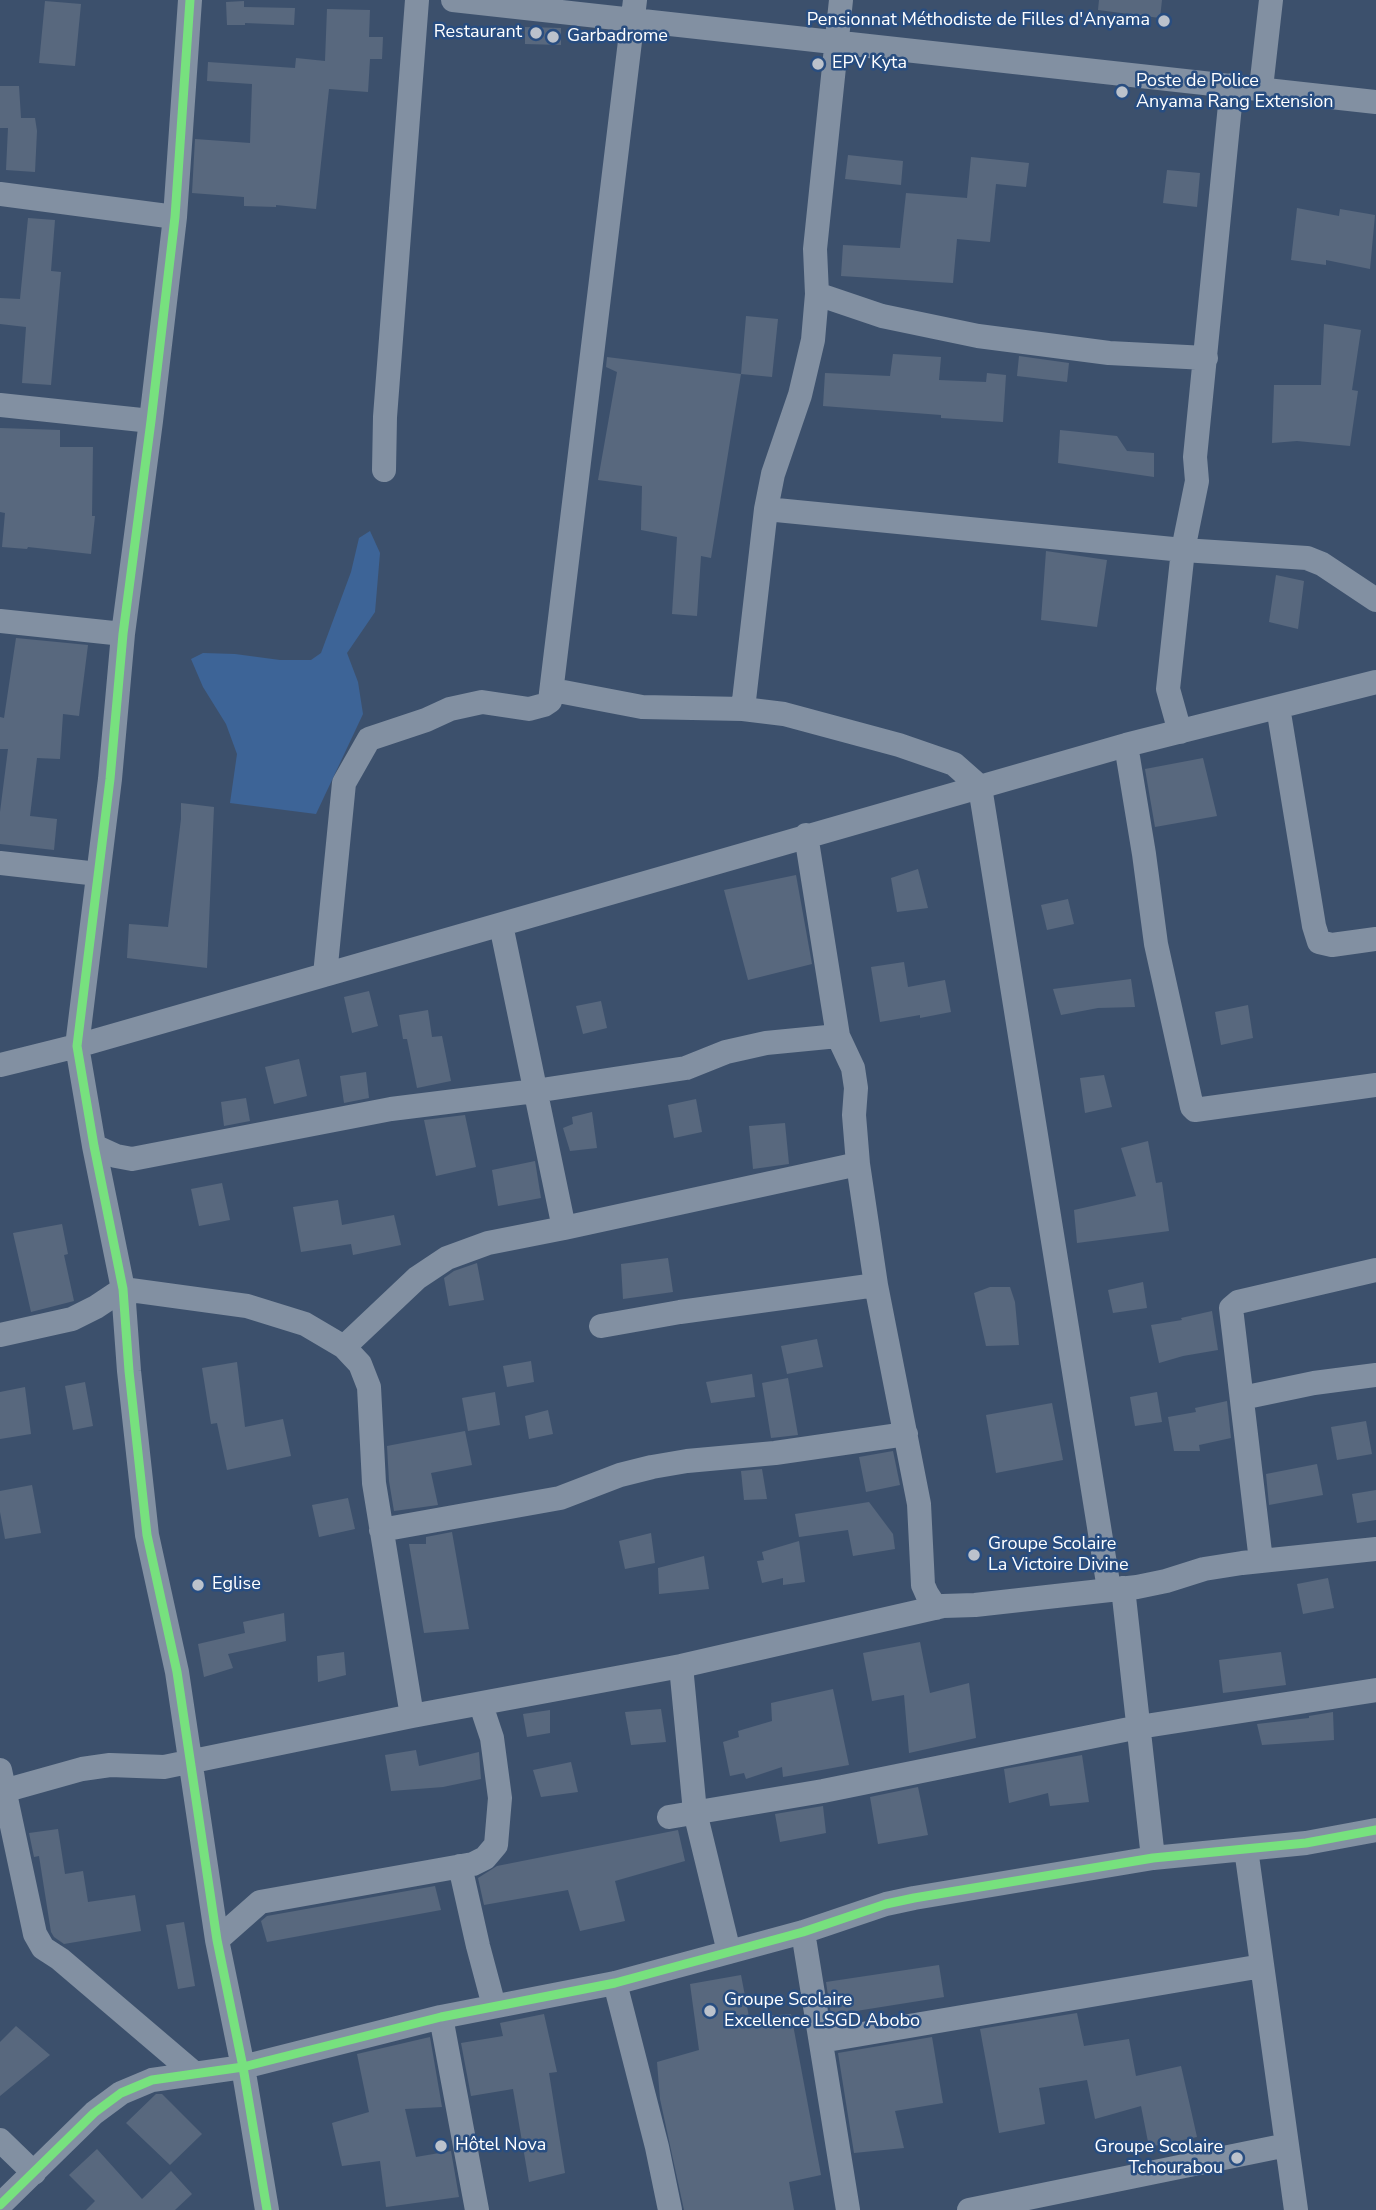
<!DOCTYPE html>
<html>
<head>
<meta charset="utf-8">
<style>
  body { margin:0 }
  canvas { display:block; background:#3c506c }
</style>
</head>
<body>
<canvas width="1376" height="2210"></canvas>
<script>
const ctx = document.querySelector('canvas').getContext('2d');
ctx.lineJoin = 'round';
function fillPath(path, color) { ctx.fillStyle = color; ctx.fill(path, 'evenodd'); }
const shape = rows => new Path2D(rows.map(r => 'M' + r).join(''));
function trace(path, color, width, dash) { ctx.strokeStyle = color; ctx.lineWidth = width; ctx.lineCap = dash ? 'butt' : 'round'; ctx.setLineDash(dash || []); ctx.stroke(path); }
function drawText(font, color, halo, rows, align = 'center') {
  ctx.font = font + ' "Nunito Sans",sans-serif'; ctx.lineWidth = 5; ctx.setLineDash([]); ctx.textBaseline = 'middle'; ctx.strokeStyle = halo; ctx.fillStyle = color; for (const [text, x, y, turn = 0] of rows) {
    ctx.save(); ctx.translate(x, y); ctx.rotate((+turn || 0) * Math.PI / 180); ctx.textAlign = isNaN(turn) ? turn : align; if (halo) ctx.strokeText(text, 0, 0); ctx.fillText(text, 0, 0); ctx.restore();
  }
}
fillPath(shape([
  [370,531,380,553,375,612,347,653,358,682,363,714,316,814,230,803,237,754,226,724,203,687,191,659,203,653,235,654,280,660,311,660,321,653,351,572,359,538]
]), '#3d6497');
fillPath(shape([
  [1099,0,1162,0,1160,18,1098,10],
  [45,1,81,4,75,66,39,63],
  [244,1,244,7,295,8,294,25,245,23,245,25,227,25,226,2],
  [327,9,370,10,369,37,383,37,382,59,370,59,368,92,329,89,316,209,276,205,276,207,244,206,244,197,192,193,195,139,250,143,252,84,207,81,208,62,295,68,296,58,325,61],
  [525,27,561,28,561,45,525,44],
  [0,86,19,86,21,118,35,118,37,131,35,172,6,170,8,128,0,128],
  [848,155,903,161,901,185,845,179],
  [971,157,1029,163,1026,187,996,184,990,242,957,239,953,283,841,276,843,245,900,248,906,193,967,198],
  [1167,170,1200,173,1197,207,1163,203],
  [1297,208,1339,216,1340,209,1375,215,1370,269,1326,260,1326,265,1291,260],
  [28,218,55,220,51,271,61,272,51,385,22,383,26,327,0,324,0,298,20,299],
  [746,316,778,319,772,377,741,374],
  [1324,324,1361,330,1352,390,1358,391,1350,446,1297,441,1272,443,1274,385,1321,385],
  [893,354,941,357,939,380,986,382,987,373,1006,375,1003,422,941,418,941,415,823,406,825,373,890,376],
  [1019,356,1069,363,1067,382,1017,376],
  [607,357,741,374,711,558,701,556,697,616,672,614,677,537,641,530,642,486,598,480,617,372,606,367],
  [0,428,60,430,60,447,93,447,92,516,95,516,91,554,28,547,27,549,2,547,5,513,0,512],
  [1060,430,1117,436,1127,451,1154,453,1154,477,1058,463],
  [1046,551,1107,560,1097,627,1041,620],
  [1276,575,1304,581,1298,629,1269,622],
  [16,638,88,645,79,716,63,714,60,759,37,758,30,816,57,819,54,850,0,844,0,812,8,749,0,749,0,717,4,718],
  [1203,758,1217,816,1155,827,1145,769],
  [181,803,214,807,207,968,127,958,129,924,168,927,181,819],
  [918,869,928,908,897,912,891,878],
  [796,875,812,964,748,980,724,890],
  [1068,899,1074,924,1047,930,1041,905],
  [904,962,908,987,945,980,951,1012,920,1018,920,1015,880,1022,871,967],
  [1131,979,1135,1007,1098,1008,1061,1015,1053,989],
  [369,991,378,1026,352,1033,344,997],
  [601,1001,607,1028,583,1034,576,1006],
  [1248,1005,1253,1038,1221,1045,1215,1012],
  [428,1010,432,1037,442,1036,451,1081,417,1088,407,1039,403,1039,399,1015],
  [299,1059,307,1096,274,1104,265,1067],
  [366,1072,369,1098,344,1103,340,1076],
  [1104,1075,1112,1107,1085,1113,1080,1078],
  [246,1098,250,1121,224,1126,221,1102],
  [696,1099,702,1132,674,1138,668,1105],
  [592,1112,597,1148,570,1151,563,1128,573,1124,572,1117],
  [465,1115,476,1167,436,1176,424,1120],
  [785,1123,789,1164,753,1169,749,1126],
  [1148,1141,1156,1183,1162,1182,1169,1231,1077,1243,1074,1210,1136,1196,1121,1148],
  [535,1161,541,1198,498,1206,492,1170],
  [222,1183,230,1220,199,1226,191,1189],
  [338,1200,342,1225,394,1215,401,1245,353,1255,351,1244,301,1252,293,1207],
  [62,1224,68,1254,64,1255,74,1301,31,1312,13,1233],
  [668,1258,673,1292,623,1299,621,1264],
  [477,1263,484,1300,449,1306,444,1278,454,1271],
  [1143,1282,1147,1308,1113,1313,1108,1290],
  [990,1287,1010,1287,1015,1302,1019,1345,986,1346,974,1293],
  [1212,1311,1218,1350,1183,1356,1159,1363,1151,1325,1182,1320,1181,1318],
  [817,1339,823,1367,787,1374,781,1346],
  [531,1361,534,1382,507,1387,503,1366],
  [237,1362,245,1427,283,1419,291,1456,227,1470,217,1423,211,1424,202,1368],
  [752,1374,755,1397,711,1403,706,1382],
  [788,1378,798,1435,771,1438,762,1383],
  [85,1382,93,1426,73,1430,65,1386],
  [25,1387,31,1434,0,1439,0,1392],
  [495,1392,500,1425,468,1431,462,1398],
  [1157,1392,1162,1422,1135,1426,1130,1397],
  [1227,1401,1231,1438,1199,1445,1200,1451,1174,1451,1168,1417,1196,1412,1195,1408],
  [1052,1403,1063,1460,996,1473,986,1415],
  [548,1410,553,1434,529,1439,525,1416],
  [1366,1421,1372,1454,1337,1460,1331,1427],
  [465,1431,472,1465,431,1473,438,1505,394,1511,389,1481,387,1446],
  [893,1451,900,1485,866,1492,859,1457],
  [1317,1464,1323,1495,1269,1505,1266,1474],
  [762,1469,767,1499,744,1500,741,1471],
  [32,1485,41,1533,5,1539,0,1512,0,1491],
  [1376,1490,1376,1520,1357,1523,1352,1494],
  [348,1498,355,1529,319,1537,312,1505],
  [869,1502,893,1534,895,1549,853,1556,848,1530,799,1537,795,1514],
  [452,1532,469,1629,424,1633,409,1544,426,1544,426,1537],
  [651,1533,655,1563,625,1569,619,1541],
  [799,1541,805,1582,783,1585,783,1578,762,1583,757,1561,764,1560,762,1552],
  [704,1556,709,1589,659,1594,658,1568],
  [1328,1578,1334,1608,1303,1614,1297,1584],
  [284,1613,286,1641,228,1654,233,1668,204,1677,198,1644,245,1633,243,1622],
  [920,1642,930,1693,969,1683,976,1738,909,1753,904,1695,872,1701,863,1653],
  [344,1652,346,1675,318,1682,317,1656],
  [1281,1652,1286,1685,1223,1693,1219,1660],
  [833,1689,849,1765,783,1777,782,1767,746,1779,744,1773,730,1776,723,1742,739,1737,738,1731,772,1721,771,1703],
  [661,1709,666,1742,631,1745,625,1712],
  [550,1710,550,1733,527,1737,523,1714],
  [1333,1712,1334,1740,1262,1745,1257,1724,1309,1718,1309,1716],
  [416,1750,419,1766,479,1752,481,1779,443,1787,391,1791,385,1755],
  [1082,1755,1089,1802,1050,1806,1048,1793,1009,1803,1004,1769],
  [571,1762,578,1792,541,1797,533,1770],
  [918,1787,928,1835,878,1844,870,1797],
  [823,1806,826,1833,780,1842,775,1814],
  [58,1829,65,1874,83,1871,88,1902,135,1895,141,1931,64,1944,54,1937,51,1932,39,1856,34,1857,29,1833],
  [678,1830,685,1861,615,1881,625,1921,580,1931,568,1890,484,1905,478,1878,497,1866],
  [435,1886,441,1910,267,1942,261,1921,267,1916],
  [184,1922,195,1986,178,1989,166,1925],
  [939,1965,944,1997,831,2015,826,1982],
  [741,1975,749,2017,791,2014,821,2175,789,2182,794,2210,684,2210,660,2099,657,2062,699,2050,690,1984],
  [1077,2013,1084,2046,1129,2039,1136,2076,1181,2066,1197,2137,1149,2147,1141,2106,1095,2119,1087,2080,1039,2088,1045,2124,999,2133,980,2029],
  [544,2014,557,2072,549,2073,565,2173,529,2182,513,2089,471,2096,461,2043,503,2036,500,2023],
  [16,2026,50,2055,0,2096,0,2042],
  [430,2037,442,2107,405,2109,416,2157,451,2151,459,2197,386,2207,380,2161,342,2166,332,2123,369,2112,357,2054],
  [932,2037,943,2103,895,2111,904,2148,854,2153,838,2053],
  [156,2094,162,2094,202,2134,170,2165,126,2123],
  [97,2149,142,2199,171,2171,192,2194,175,2210,86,2210,95,2201,69,2175]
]), '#58687e');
trace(shape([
  [190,0,175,217,151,421,123,634,110,779,77,1046,94,1146,123,1289,129,1371,147,1535,177,1672,217,1940,243,2067,267,2210],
  [453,0,1376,102],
  [1261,88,1271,0],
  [0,194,175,217],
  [817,294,882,316,978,336,1109,353,1206,358],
  [0,405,151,421],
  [384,470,385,417,417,0],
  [766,509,1183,550,1307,558,1322,564,1376,600],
  [0,621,123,634],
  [553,690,642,707,743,709,784,714,899,745,954,764,980,787,1109,1589],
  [1278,707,1314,926,1319,942,1332,945,1376,939],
  [743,709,766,509,773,474,800,395,813,340,817,294,815,249,841,0],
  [1180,732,1168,689,1183,550,1197,481,1195,457,1232,85],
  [1126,745,1144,854,1156,944,1192,1107,1195,1110,1376,1085],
  [806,835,838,1036,853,1068,856,1088,854,1115,858,1164,876,1285,919,1504,923,1585,927,1594,936,1608],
  [0,863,98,874],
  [325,975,344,783,369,739,426,720,450,709,482,702,529,709,544,705,550,701,635,0],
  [0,1065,77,1046,1126,745,1376,682],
  [94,1146,116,1156,132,1159,391,1109,535,1091,686,1068,726,1052,766,1043,838,1036],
  [564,1228,858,1164],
  [601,1326,680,1312,876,1285],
  [0,1335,72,1319,96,1307,123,1289,247,1306,305,1324,344,1347,360,1364,369,1387,374,1483,412,1716],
  [344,1347,417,1278,447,1258,488,1243,564,1228,501,925],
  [1242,1398,1314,1383,1376,1375],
  [381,1530,560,1498,620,1475,652,1467,687,1461,775,1453,906,1434],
  [1261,1561,1231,1308,1238,1302,1376,1270],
  [1123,1588,1153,1858],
  [681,1666,695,1812,729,1952],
  [0,1770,35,1934,43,1948,60,1959,195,2074],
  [0,1792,82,1769,110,1765,164,1767,412,1716,681,1666,943,1606,975,1605,1137,1587,1166,1581,1204,1569,1242,1563,1376,1549],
  [669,1817,823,1791,1139,1727,1376,1690],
  [1246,1849,1296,2210],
  [460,1866,478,1946,494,2006],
  [803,1932,848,2210],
  [217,1940,260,1902,473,1864,485,1858,496,1845,500,1798,492,1738,481,1705],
  [615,1983,657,2147,670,2210],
  [441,2017,477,2210],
  [821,2041,1262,1966],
  [0,2140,34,2173],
  [0,2205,94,2113,121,2093,152,2080,243,2067,441,2017,615,1983,803,1932,886,1904,914,1898,1153,1858,1306,1843,1376,1830],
  [969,2210,1287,2145]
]), '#8290a2', 24);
trace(shape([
  [190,0,175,217,151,421,123,634,110,779,77,1046,94,1146,123,1289,129,1371,147,1535,177,1672,217,1940,243,2067,267,2210],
  [0,2205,94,2113,121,2093,152,2080,243,2067,441,2017,615,1983,803,1932,886,1904,914,1898,1153,1858,1306,1843,1376,1830]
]), '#77e17e', 9);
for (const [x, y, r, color] of [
  [1164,21,7,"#bbc2cc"],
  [536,33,7,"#bbc2cc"],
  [553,37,7,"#bbc2cc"],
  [818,64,7,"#bbc2cc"],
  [1122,92,7,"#bbc2cc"],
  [974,1555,7,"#bbc2cc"],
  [198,1585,7,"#bbc2cc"],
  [710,2011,7,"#bbc2cc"],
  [441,2146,7,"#bbc2cc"],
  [1237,2158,7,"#bbc2cc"]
]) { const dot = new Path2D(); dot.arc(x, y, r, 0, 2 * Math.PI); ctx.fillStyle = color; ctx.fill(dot); trace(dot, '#284d80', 2.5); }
drawText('18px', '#fff', '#284d80', [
  ["Pensionnat Méthodiste de Filles d'Anyama",1150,21,"right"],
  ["Restaurant",522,33,"right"],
  ["Garbadrome",567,37],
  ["EPV Kyta",832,64],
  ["Poste de Police",1136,82],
  ["Anyama Rang Extension",1136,103],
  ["Groupe Scolaire",988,1545],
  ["La Victoire Divine",988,1566],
  ["Eglise",212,1585],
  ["Groupe Scolaire",724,2001],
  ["Excellence LSGD Abobo",724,2022],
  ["Hôtel Nova",455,2146],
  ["Groupe Scolaire",1223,2148,"right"],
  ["Tchourabou",1223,2169,"right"]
], 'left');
</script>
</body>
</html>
